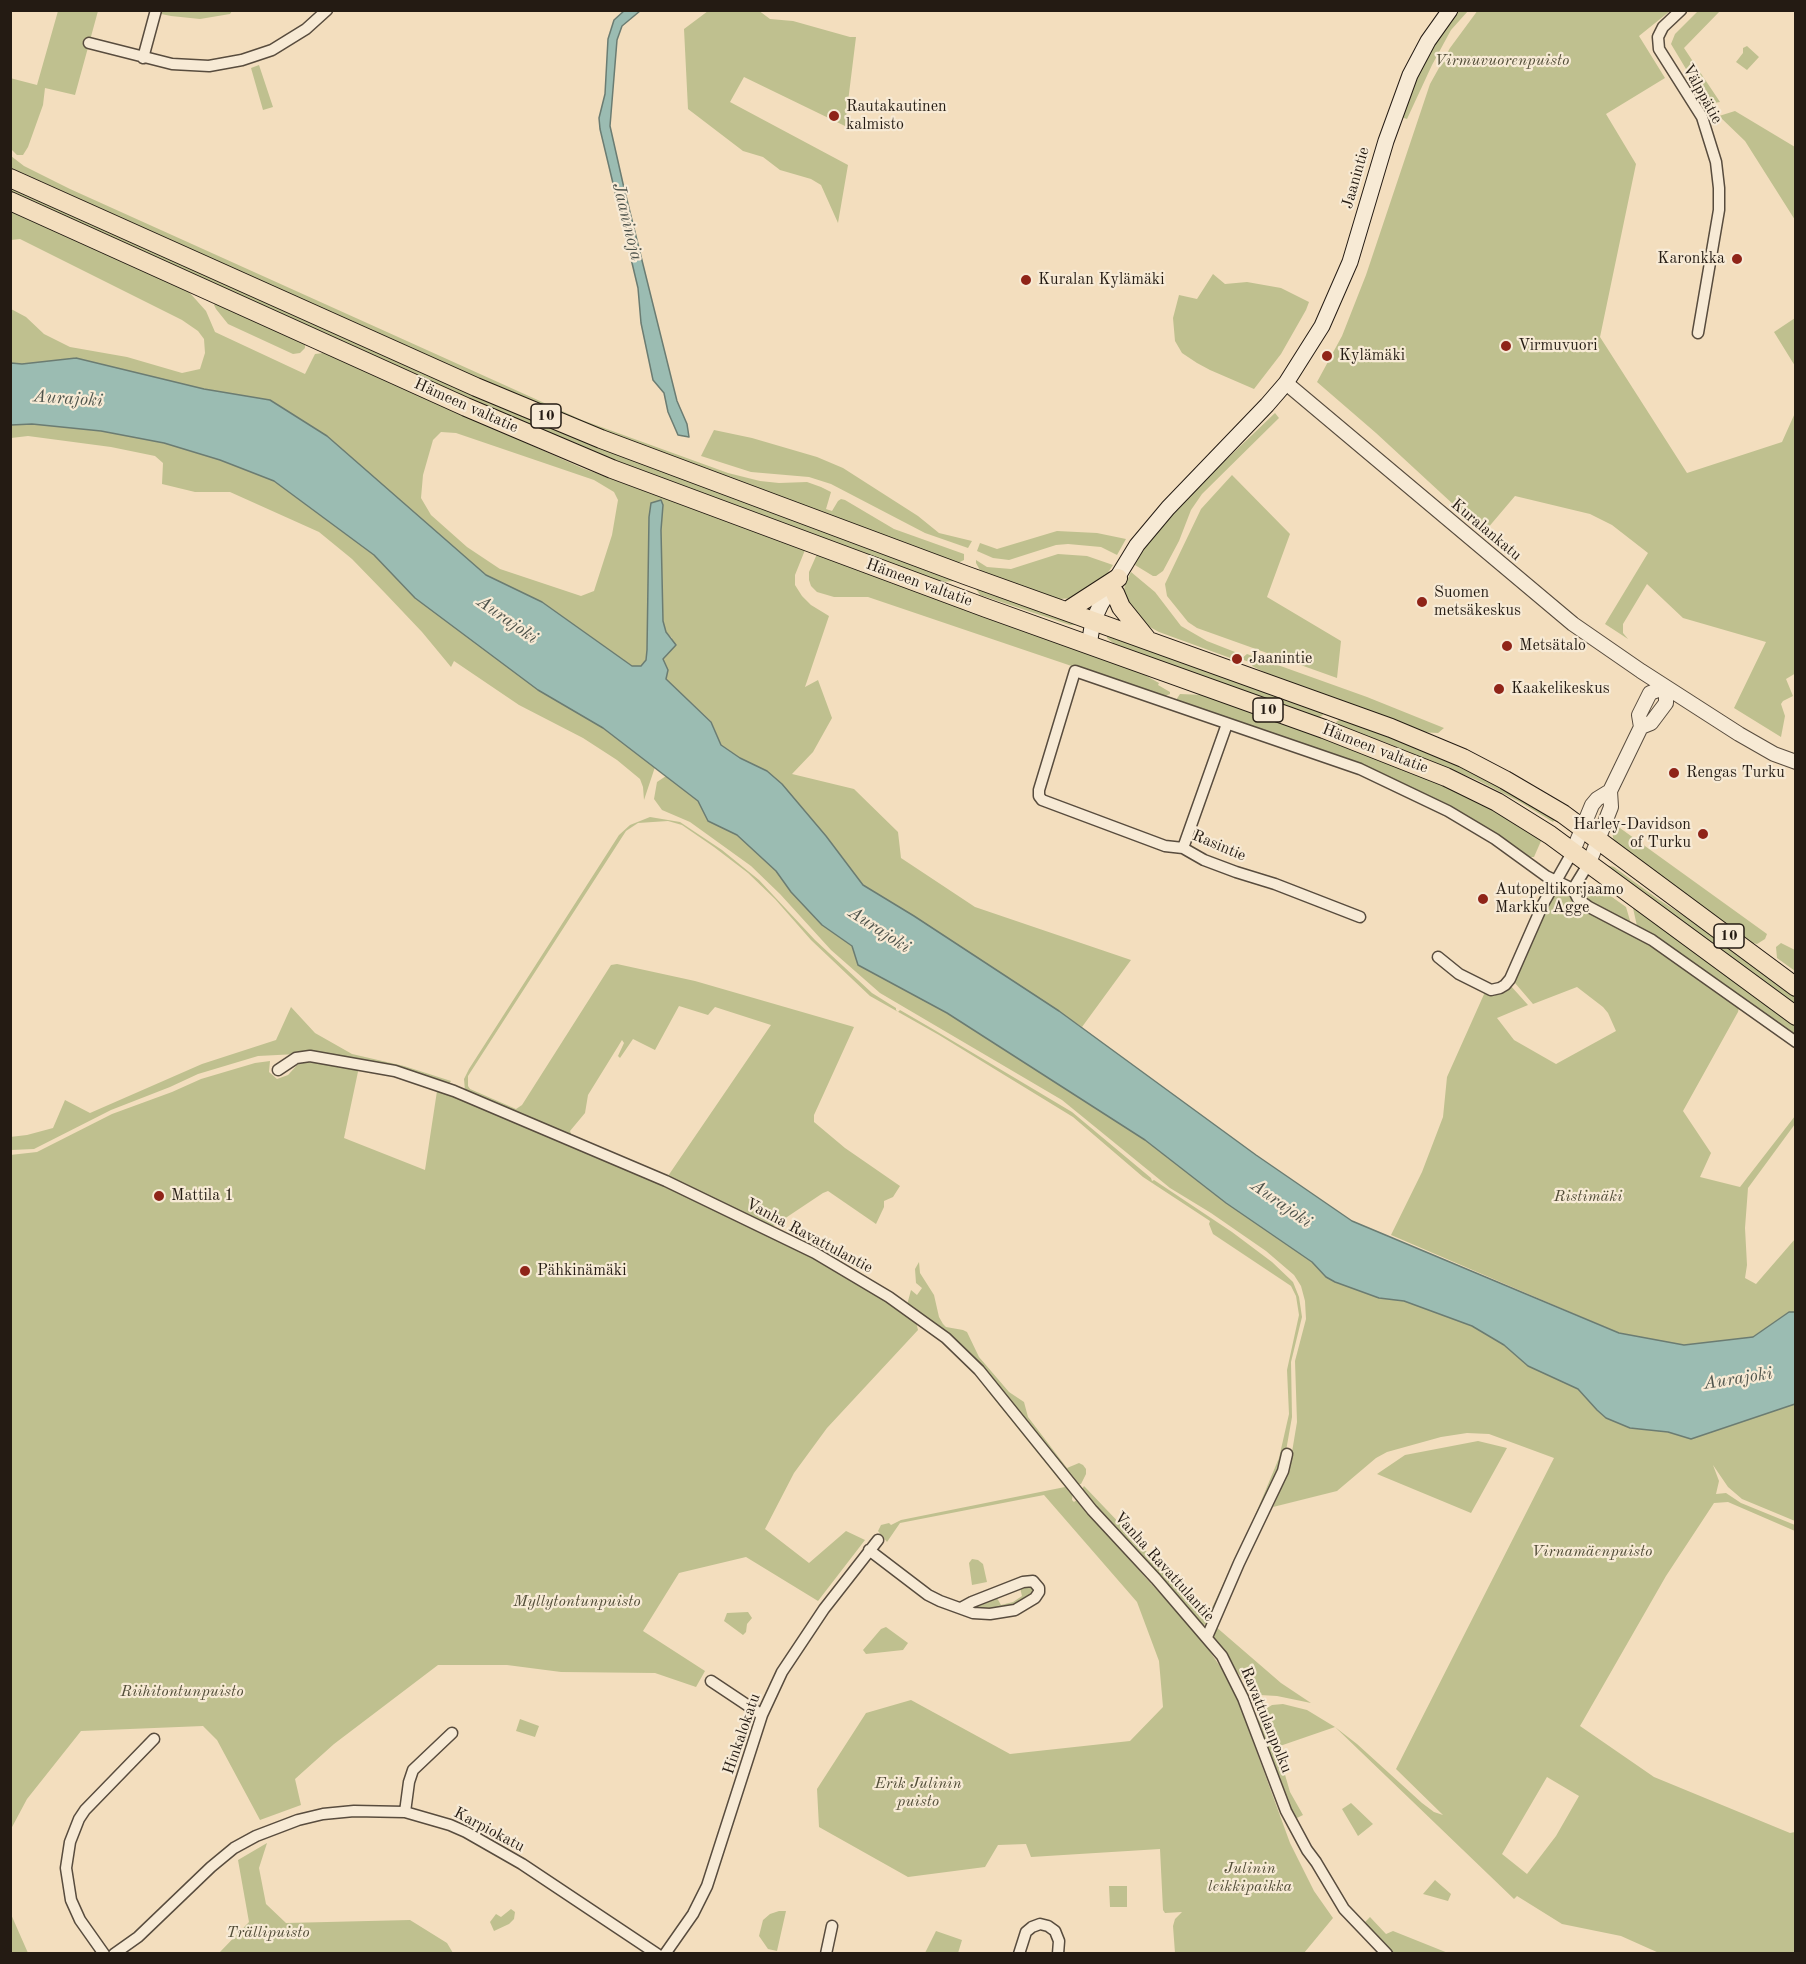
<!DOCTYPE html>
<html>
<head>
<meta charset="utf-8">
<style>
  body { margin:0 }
  #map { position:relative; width:1806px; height:1964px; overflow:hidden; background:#f3debe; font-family:"Old Standard TT",serif }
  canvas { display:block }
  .frame { position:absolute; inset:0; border:12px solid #241b13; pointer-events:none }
</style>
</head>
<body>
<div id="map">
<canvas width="1806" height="1964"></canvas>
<div class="frame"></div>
</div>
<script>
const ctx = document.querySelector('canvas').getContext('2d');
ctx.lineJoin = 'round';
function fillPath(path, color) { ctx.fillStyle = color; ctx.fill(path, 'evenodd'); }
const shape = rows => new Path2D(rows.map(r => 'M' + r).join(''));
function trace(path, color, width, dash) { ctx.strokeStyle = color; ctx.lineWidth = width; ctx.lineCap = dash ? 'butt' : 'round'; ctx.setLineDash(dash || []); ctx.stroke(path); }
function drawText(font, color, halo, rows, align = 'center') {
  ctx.font = font + ' "Old Standard TT",serif'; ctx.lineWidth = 4.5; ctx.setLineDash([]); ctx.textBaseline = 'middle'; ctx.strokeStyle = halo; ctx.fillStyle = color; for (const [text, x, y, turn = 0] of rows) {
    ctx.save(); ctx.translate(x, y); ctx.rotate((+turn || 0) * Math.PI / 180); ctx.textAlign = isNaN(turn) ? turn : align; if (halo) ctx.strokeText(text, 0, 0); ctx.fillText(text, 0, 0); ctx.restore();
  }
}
fillPath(shape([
  [162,10,232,10,232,11,230,14,200,19,171,16,161,14],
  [758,10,770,19,793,21,850,37,856,37,845,126,744,77,730,102,848,165,838,223,821,185,811,179,780,170,763,157,743,151,688,109,684,29,708,11],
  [1478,10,1670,11,1639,36,1665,78,1606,114,1636,164,1600,337,1687,473,1782,442,1795,413,1796,673,1786,679,1793,696,1783,701,1781,704,1785,716,1781,737,1734,708,1766,642,1683,618,1647,584,1623,624,1623,633,1628,639,1605,624,1648,553,1612,525,1590,514,1515,496,1487,529,1498,538,1493,541,1376,433,1317,382,1342,336,1366,275,1430,84,1450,48],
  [1699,10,1720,11,1684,48,1720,102,1707,104,1671,44,1675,34],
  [58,11,98,11,75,95,45,88,43,105,28,147,23,155,17,155,11,149,10,78,37,85],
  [1458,11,1468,11,1451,30,1432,65,1407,119,1401,117,1415,80,1439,37],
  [1747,46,1759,57,1747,70,1736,62,1743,53,1743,48],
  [259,65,273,107,263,110,251,68],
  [1735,111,1795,147,1795,220,1745,141,1719,116],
  [11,156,24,166,70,189,582,420,728,473,760,481,779,483,807,482,821,487,831,492,826,509,832,511,838,501,841,499,845,500,894,529,964,554,964,560,960,562,953,562,581,422,488,383,11,168],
  [11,188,955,581,942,582,561,440,11,194],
  [11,209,189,292,206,311,215,332,305,374,315,354,323,353,337,358,582,468,805,550,795,575,795,585,802,596,811,605,829,616,805,687,818,680,832,718,813,752,792,774,854,789,898,832,901,858,975,907,1131,960,1082,1027,914,916,862,885,826,836,767,771,740,758,721,745,711,721,666,679,668,670,663,659,667,655,672,638,666,632,663,621,661,530,663,505,649,517,647,650,646,660,641,666,632,666,542,602,486,575,327,436,270,400,11,363,11,309,26,317,44,334,70,347,127,357,182,373,200,369,205,353,204,339,198,331,182,320,20,239,11,240],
  [441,432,456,433,594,480,614,492,618,500,612,535,594,591,581,596,500,569,467,547,431,515,421,498,423,475,433,440],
  [1213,274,1225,284,1247,282,1281,288,1309,302,1306,310,1281,354,1254,389,1210,370,1197,363,1182,353,1175,341,1173,318,1179,295,1197,299],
  [216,303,305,342,305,348,300,353,293,354,228,324,216,309,214,305],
  [1795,318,1795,366,1774,332],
  [1275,413,1279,418,1202,494,1191,510,1179,541,1163,571,1156,576,1153,576,1135,565,1145,547,1183,501],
  [32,424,101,431,164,443,220,460,274,481,374,555,415,598,603,728,655,767,644,800,643,787,640,779,617,760,583,738,519,705,454,661,451,667,422,632,385,593,352,559,319,532,230,492,195,492,162,484,163,463,155,456,111,447,28,436,11,438,11,425],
  [714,430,752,438,817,457,843,468,918,516,939,533,972,541,968,548,925,533,831,484,809,477,751,472,701,456],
  [1232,475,1290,534,1267,597,1341,641,1337,678,1197,628,1188,622,1167,596,1165,584,1201,509],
  [1057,531,1097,533,1126,539,1117,555,1101,547,1068,544,1056,545,1009,560,993,558,977,551,980,543,997,549],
  [817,554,1136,670,1159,683,1158,685,1170,692,1170,694,1163,697,868,597,834,597,817,592,811,586,809,580,809,572],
  [1058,554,1087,556,1113,565,1103,580,1076,598,1059,599,981,572,976,563,976,560,987,567,1011,569],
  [1131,572,1155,592,1181,626,1207,641,1235,652,1233,659,1159,632,1139,621,1123,598,1125,584],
  [978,586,1078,623,1077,625,1070,625,980,595,976,589],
  [1107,634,1322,712,1323,715,1316,719,1118,647,1107,638],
  [1247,654,1367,697,1444,728,1438,733,1421,732,1278,679,1252,666,1252,663,1241,659],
  [1180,694,1202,695,1381,758,1429,777,1492,809,1541,838,1541,841,1534,857,1528,857,1429,796,1386,775,1176,700],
  [1342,718,1456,763,1556,818,1553,822,1520,802,1477,780,1384,742,1342,728,1336,722],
  [666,776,698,801,708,821,737,835,776,871,791,892,822,925,852,946,858,965,947,1013,1145,1140,1226,1203,1312,1262,1326,1277,1379,1298,1404,1301,1472,1326,1504,1345,1528,1366,1578,1389,1597,1410,1606,1418,1630,1428,1668,1432,1691,1439,1795,1404,1795,1521,1742,1499,1728,1487,1713,1465,1719,1481,1716,1494,1726,1493,1741,1503,1795,1525,1795,1531,1728,1502,1714,1503,1666,1576,1580,1726,1654,1777,1790,1833,1795,1832,1795,1953,1659,1953,1621,1936,1562,1924,1517,1896,1514,1899,1335,1727,1277,1747,1290,1792,1303,1815,1295,1819,1258,1723,1259,1713,1272,1705,1283,1704,1307,1710,1335,1727,1357,1744,1422,1803,1434,1812,1443,1815,1396,1769,1554,1458,1489,1434,1467,1433,1441,1437,1387,1452,1376,1458,1337,1491,1273,1507,1289,1470,1297,1422,1295,1361,1306,1319,1305,1301,1301,1286,1294,1275,1266,1251,1211,1213,1170,1188,1062,1100,880,993,831,950,780,894,751,866,690,822,662,810,654,799,657,782],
  [1547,1777,1579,1796,1556,1836,1527,1874,1502,1854],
  [650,817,680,822,722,850,759,880,815,940,872,993,896,1008,896,1010,898,1012,900,1010,931,1028,1072,1112,1151,1178,1152,1181,1154,1180,1232,1232,1272,1262,1293,1282,1299,1297,1302,1317,1291,1362,1292,1417,1284,1462,1208,1624,1202,1625,1126,1542,1082,1489,1084,1486,1206,1614,1210,1612,1251,1525,1279,1458,1289,1414,1287,1370,1299,1315,1296,1296,1291,1286,1213,1234,1209,1224,1210,1221,1143,1177,1073,1117,939,1035,870,996,811,940,775,899,748,873,714,847,682,825,668,821,638,823,626,831,468,1076,468,1086,470,1089,516,1109,522,1105,611,965,617,964,695,981,854,1027,814,1115,814,1122,845,1148,900,1186,893,1197,884,1201,884,1207,876,1224,828,1191,823,1193,772,1227,668,1176,771,1025,715,1007,708,1015,679,1006,655,1050,633,1039,620,1058,618,1056,624,1043,622,1040,588,1095,585,1113,570,1131,573,1139,465,1091,464,1079,469,1069,619,835,630,825],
  [1613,823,1767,934,1765,939,1757,944,1749,942,1614,842,1611,827],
  [1606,865,1614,867,1658,899,1692,921,1795,995,1795,1006],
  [1589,884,1598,887,1626,907,1631,924,1591,903,1585,898,1584,891],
  [1562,891,1565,891,1577,906,1647,941,1739,1007,1738,1012,1683,1111,1711,1153,1700,1177,1740,1187,1795,1116,1795,1124,1748,1188,1745,1228,1747,1265,1745,1278,1756,1284,1795,1239,1795,1312,1789,1312,1753,1337,1684,1345,1619,1333,1391,1235,1422,1172,1443,1117,1447,1077,1485,992,1494,996,1510,985,1528,1005,1497,1018,1514,1040,1556,1064,1616,1031,1608,1013,1603,1007,1577,987,1533,1004,1515,983,1514,977,1544,910,1555,896],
  [1633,908,1648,917,1795,1026,1795,1038,1637,926],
  [1781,943,1795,950,1795,971,1777,958,1776,947],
  [291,1007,315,1033,352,1054,404,1066,451,1081,448,1086,404,1071,347,1057,297,1054,258,1056,198,1074,170,1087,111,1110,34,1149,11,1150,10,1137,27,1135,53,1128,65,1100,90,1113,202,1064,276,1040],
  [309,1059,359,1067,344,1138,425,1170,437,1091,465,1100,663,1185,766,1234,849,1277,911,1317,916,1322,918,1330,827,1428,794,1473,765,1529,809,1563,846,1531,865,1540,818,1601,746,1557,679,1573,643,1631,705,1671,696,1687,655,1673,561,1672,507,1665,438,1665,334,1744,295,1779,301,1805,260,1820,217,1740,203,1726,81,1731,27,1799,11,1829,10,1155,37,1152,112,1114,172,1092,201,1079,255,1063,270,1061,269,1072,277,1079,288,1075,300,1062],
  [919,1262,920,1273,934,1295,939,1317,943,1324,946,1327,963,1330,967,1332,979,1357,1009,1392,1024,1402,1028,1417,1067,1468,1079,1463,1083,1465,1086,1469,1086,1474,1081,1484,1076,1484,1008,1400,907,1305,911,1290,917,1295,922,1288,916,1283,915,1269],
  [989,1388,1073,1492,1072,1500,1074,1502,1078,1499,1145,1577,1200,1637,1232,1684,1290,1843,1314,1891,1333,1918,1304,1953,1175,1953,1173,1926,1175,1919,1182,1912,1165,1913,1163,1910,1160,1849,1031,1857,1026,1844,998,1845,985,1867,908,1877,819,1827,817,1789,866,1713,911,1700,1010,1754,1130,1741,1163,1707,1159,1661,1137,1602,1044,1495,900,1523,887,1542,878,1531,881,1525,889,1523,891,1525,901,1520,1065,1487,986,1389],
  [1478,1441,1507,1448,1471,1513,1377,1474,1405,1455],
  [972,1559,978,1560,983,1564,987,1582,972,1585,969,1563],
  [1026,1586,1031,1586,1034,1589,1033,1594,1007,1609,979,1609,976,1607,979,1604,997,1598,1001,1605,1013,1602,1022,1596,1020,1588],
  [748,1612,752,1618,747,1624,746,1632,743,1635,724,1621,727,1613],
  [1215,1626,1281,1683,1311,1703,1277,1696,1260,1695,1249,1688,1215,1642,1214,1637],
  [886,1627,908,1643,903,1650,866,1654,863,1650,881,1629],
  [520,1719,539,1726,535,1737,516,1731],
  [1351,1803,1373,1824,1358,1836,1342,1809],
  [267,1843,259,1868,266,1904,286,1923,410,1920,447,1943,453,1953,219,1953,249,1922,238,1860],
  [1435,1880,1451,1894,1448,1901,1423,1894],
  [1109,1886,1127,1886,1127,1907,1110,1907],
  [511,1909,515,1912,514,1919,509,1924,494,1931,490,1922,496,1914,501,1917],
  [779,1911,786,1911,777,1951,768,1949,759,1936,763,1920,770,1914],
  [10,1912,17,1928,28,1953,11,1953],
  [1370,1917,1386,1934,1393,1931,1448,1953,1393,1953,1363,1924],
  [936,1931,962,1940,958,1953,925,1953]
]), '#bfc08f');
const water = shape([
  [625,10,640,11,622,26,617,40,610,126,624,188,677,401,687,424,689,437,678,435,668,412,664,393,653,380,641,323,638,288,600,129,599,118,605,94,608,39,614,20,625,10],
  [76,358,204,389,270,400,327,436,486,575,542,602,632,666,641,666,646,660,647,650,649,517,651,503,661,500,663,505,661,530,663,621,666,632,676,645,663,659,668,670,666,679,711,722,721,745,740,758,767,771,782,784,826,836,863,885,914,916,1059,1011,1256,1155,1352,1221,1619,1333,1684,1345,1753,1337,1789,1312,1795,1312,1795,1404,1691,1439,1668,1432,1630,1428,1606,1418,1597,1410,1578,1389,1528,1366,1504,1345,1472,1326,1404,1301,1379,1298,1335,1282,1326,1277,1312,1262,1226,1203,1145,1140,947,1013,858,965,852,946,822,925,791,892,776,871,737,835,708,821,698,801,603,728,538,690,415,598,374,555,274,481,220,460,164,443,101,431,32,424,11,425,11,363,22,364,76,358]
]);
fillPath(water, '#9bbcb2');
trace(water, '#6b7c72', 1.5);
const minor = shape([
  [1681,10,1663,27,1658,37,1659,49,1702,117,1716,162,1719,188,1719,210,1698,333],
  [89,43,172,64,209,66,242,60,272,50,306,29,327,10],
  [143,58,156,10],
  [1183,848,1227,724],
  [1573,889,1589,863],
  [1360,917,1275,884,1236,872,1204,860,1183,848,1165,846,1042,800,1039,796,1039,790,1075,671,1360,769,1448,811,1495,839,1546,876,1573,889,1578,899,1589,907,1652,940,1796,1042],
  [1438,957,1459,974,1491,990,1500,988,1505,985,1510,979,1543,904,1573,851],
  [278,1070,296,1058,310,1056,395,1071,454,1091,666,1181,815,1253,889,1297,946,1338,979,1370,1092,1510,1156,1579,1222,1656,1243,1698,1286,1811,1307,1850,1316,1862,1344,1909,1387,1954],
  [869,1550,928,1595,940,1601,973,1613,990,1614,1015,1610,1035,1598,1039,1592,1039,1588,1033,1581,1023,1582,972,1602,961,1608],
  [1207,1637,1239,1563,1283,1471,1287,1454],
  [711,1681,762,1715],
  [405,1812,409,1782,413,1770,452,1733],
  [104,1954,80,1920,71,1900,66,1868,70,1842,79,1819,85,1810,154,1739],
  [114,1954,138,1937,211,1867,234,1848,256,1836,298,1820,323,1814,354,1811,405,1812,450,1825,466,1832,522,1864,657,1954],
  [665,1954,693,1914,707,1886,762,1715,782,1672,824,1609,878,1540],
  [826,1954,832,1926],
  [1019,1954,1026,1932,1032,1927,1040,1924,1048,1926,1055,1931,1059,1941,1058,1954]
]);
const tertiary = shape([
  [1286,383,1573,624,1641,671,1739,734,1774,754,1796,762],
  [1573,851,1592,805,1597,799,1610,791],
  [1589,863,1611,807,1610,791,1641,727,1639,715,1650,693,1666,687,1666,703,1651,723,1641,727]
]);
const secondary = shape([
  [1089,645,1093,621,1101,604,1137,545,1168,508,1267,405,1286,383,1322,326,1350,262,1386,141,1410,75,1428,41,1450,10]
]);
const trunk = shape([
  [10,178,476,387,601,439,965,575,1391,728,1463,758,1505,780,1563,814,1796,987],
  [10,201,466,407,612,469,986,608,1324,729,1446,777,1497,802,1550,835,1796,1016],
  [1115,593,1121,607,1146,638],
  [1067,611,1118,578]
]);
trace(minor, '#584c3e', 13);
trace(tertiary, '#584c3e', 16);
trace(secondary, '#241b13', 17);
trace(trunk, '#241b13', 20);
trace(minor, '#f7ead5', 10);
trace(tertiary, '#f7ead5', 14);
trace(secondary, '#f7ead5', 15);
trace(trunk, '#f3debe', 18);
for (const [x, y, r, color] of [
  [834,116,6,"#8f2418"],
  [1737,259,6,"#8f2418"],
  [1026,280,6,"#8f2418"],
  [1506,346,6,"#8f2418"],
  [1327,356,6,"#8f2418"],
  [1422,602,6,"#8f2418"],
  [1507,646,6,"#8f2418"],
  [1237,659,6,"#8f2418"],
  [1499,689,6,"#8f2418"],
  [1674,773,6,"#8f2418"],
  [1703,834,6,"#8f2418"],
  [1483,899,6,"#8f2418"],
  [159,1196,6,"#8f2418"],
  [525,1271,6,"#8f2418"]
]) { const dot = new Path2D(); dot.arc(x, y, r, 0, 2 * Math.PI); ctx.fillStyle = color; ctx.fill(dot); trace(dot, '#f7ead5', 2); }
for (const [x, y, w] of [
  [546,416,30],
  [1268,710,30],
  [1729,936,30]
]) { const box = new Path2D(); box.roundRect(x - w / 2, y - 12, w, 24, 4.5); ctx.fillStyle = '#f7ead5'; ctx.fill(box); trace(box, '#241b13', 1.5); }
drawText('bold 15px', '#241b13', null, [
  ["10",546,416],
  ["10",1268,710],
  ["10",1729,936]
]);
drawText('italic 16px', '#524d38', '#f7ead5', [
  ["Virmuvuorenpuisto",1502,61],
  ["Ristimäki",1588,1197],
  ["Virnamäenpuisto",1592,1552],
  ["Myllytontunpuisto",577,1602],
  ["Riihitontunpuisto",182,1692],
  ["Erik Julinin",918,1784],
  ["puisto",918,1802],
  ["Julinin",1250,1869],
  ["leikkipaikka",1250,1887],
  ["Trällipuisto",268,1933]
]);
drawText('16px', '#241b13', '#f7ead5', [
  ["Välppätie",1702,94,61],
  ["Jaanintie",1356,178,-74],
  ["Hämeen valtatie",466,406,24],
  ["Kuralankatu",1486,530,40],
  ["Hämeen valtatie",919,583,20],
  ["Hämeen valtatie",1375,749,21],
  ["Rasintie",1219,846,23],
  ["Vanha Ravattulantie",809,1236,28],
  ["Vanha Ravattulantie",1164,1567,48],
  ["Ravattulanpolku",1266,1720,68],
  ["Hinkalokatu",742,1734,-71],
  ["Karpiokatu",489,1830,28]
]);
drawText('16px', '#241b13', '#f7ead5', [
  ["Rautakautinen",846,107],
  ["kalmisto",846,125],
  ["Karonkka",1725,259,"right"],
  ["Kuralan Kylämäki",1038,280],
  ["Virmuvuori",1518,346],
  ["Kylämäki",1339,356],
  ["Suomen",1434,593],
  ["metsäkeskus",1434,611],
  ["Metsätalo",1519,646],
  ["Jaanintie",1249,659],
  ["Kaakelikeskus",1511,689],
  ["Rengas Turku",1686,773],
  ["Harley-Davidson",1691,825,"right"],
  ["of Turku",1691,843,"right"],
  ["Autopeltikorjaamo",1495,890],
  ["Markku Agge",1495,908],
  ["Mattila 1",171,1196],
  ["Pähkinämäki",537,1271]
], 'left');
drawText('italic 18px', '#4e534b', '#f7ead5', [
  ["Jaaninoja",627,222,76],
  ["Aurajoki",68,399,4],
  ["Aurajoki",507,620,35],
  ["Aurajoki",879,930,33],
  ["Aurajoki",1281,1204,35],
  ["Aurajoki",1738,1379,-9]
]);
</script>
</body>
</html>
